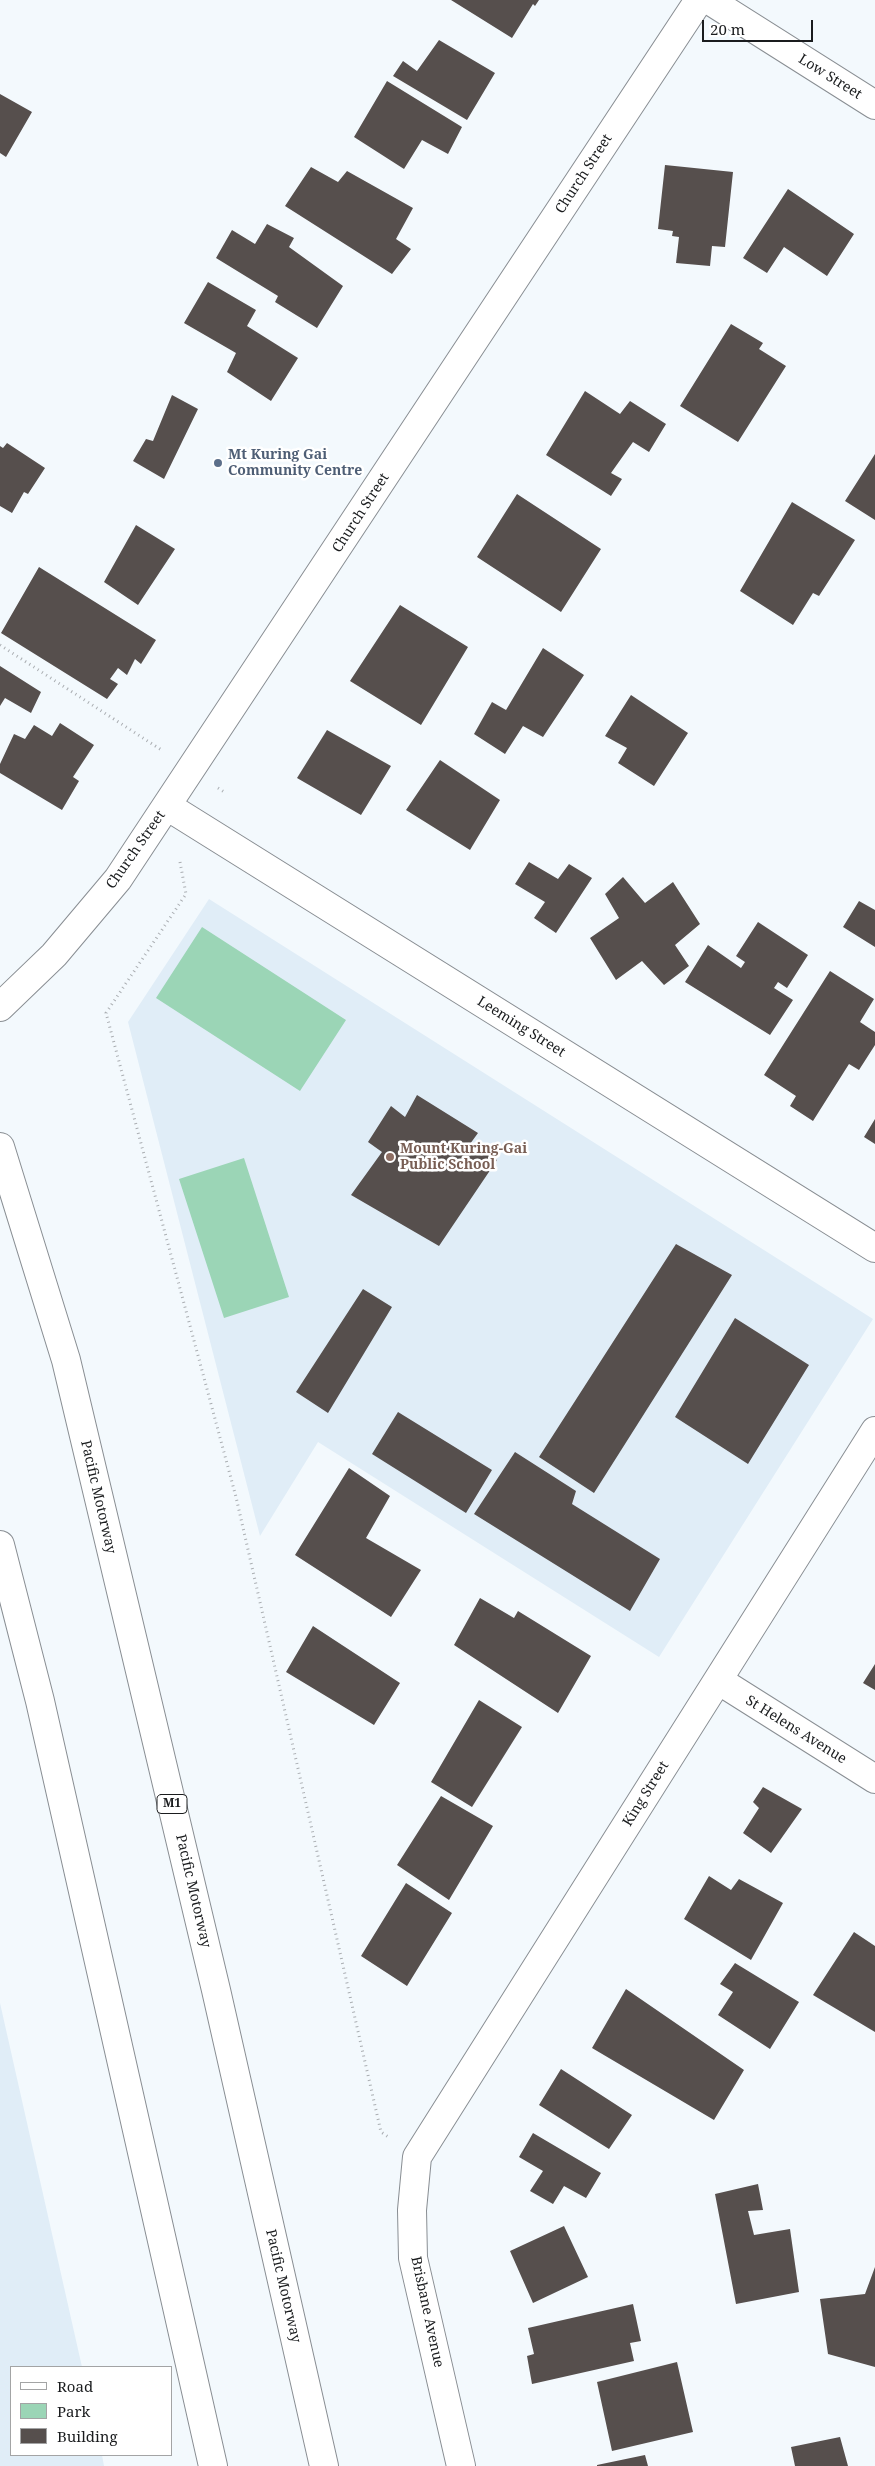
<!DOCTYPE html>
<html>
<head>
<meta charset="utf-8">
<style>
  body { margin:0 }
  #map { position:relative; width:875px; height:2466px; overflow:hidden; background:#f3f9fd; font-family:"Noto Serif",serif }
  canvas { display:block }
  .legend { position:absolute; left:10px; top:2366px; width:162px; height:90px; box-sizing:border-box; background:#fff; border:1px solid #a3a4a5; margin:0; padding:6px 9px; list-style:none; font-size:15px; color:#1a1c1e }
  .legend li { display:flex; align-items:center; gap:10px; height:25px }
  .legend b { width:25px; border:1px solid #a3a4a5 }
  .scale { position:absolute; left:702px; top:20px; width:111px; height:22px; box-sizing:border-box; border:2px solid #1a1c1e; border-top:0; padding-left:6px; font-size:15px; line-height:18px; white-space:nowrap; color:#1a1c1e; -webkit-text-stroke:4px #fff; paint-order:stroke }
</style>
</head>
<body>
<div id="map">
<canvas width="875" height="2466"></canvas>
<ul class="legend">
<li><b style="height:6px;background:#fff"></b>Road</li>
<li><b style="height:14px;background:#9bd5b6"></b>Park</li>
<li><b style="height:14px;background:#564f4d"></b>Building</li>
</ul>
<div class="scale">20 m</div>
</div>
<script>
const ctx = document.querySelector('canvas').getContext('2d');
ctx.lineJoin = 'round';
function fillPath(path, color) { ctx.fillStyle = color; ctx.fill(path, 'evenodd'); }
const shape = rows => new Path2D(rows.map(r => 'M' + r).join(''));
function trace(path, color, width, dash) { ctx.strokeStyle = color; ctx.lineWidth = width; ctx.lineCap = dash ? 'butt' : 'round'; ctx.setLineDash(dash || []); ctx.stroke(path); }
function drawText(font, color, halo, rows, align = 'center') {
  ctx.font = font + ' "Noto Serif",serif'; ctx.lineWidth = 5; ctx.setLineDash([]); ctx.textBaseline = 'middle'; ctx.strokeStyle = halo; ctx.fillStyle = color; for (const [text, x, y, turn = 0] of rows) {
    ctx.save(); ctx.translate(x, y); ctx.rotate((+turn || 0) * Math.PI / 180); ctx.textAlign = isNaN(turn) ? turn : align; if (halo) ctx.strokeText(text, 0, 0); ctx.fillText(text, 0, 0); ctx.restore();
  }
}
fillPath(shape([
  [209,899,873,1319,659,1657,318,1442,260,1536,128,1022],
  [0,2003,82,2367,11,2367,11,2455,102,2455,104,2466,0,2466]
]), '#e0edf7');
fillPath(shape([
  [202,927,346,1020,300,1091,156,998],
  [244,1158,289,1297,224,1318,179,1179]
]), '#9bd5b6');
fillPath(shape([
  [451,0,539,0,535,6,533,4,512,38],
  [439,40,495,73,467,120,393,76,403,61,417,71],
  [387,81,462,127,448,154,422,140,404,169,354,137],
  [0,94,32,112,6,157,0,153],
  [665,165,733,172,725,247,712,246,710,266,676,263,679,237,672,236,673,231,658,229],
  [311,167,338,182,347,171,413,208,396,239,411,249,392,274,285,206],
  [788,189,854,234,827,276,784,247,767,273,743,258],
  [267,224,294,238,289,247,343,286,317,328,275,302,278,296,216,258,232,230,255,244],
  [208,282,256,310,247,326,298,358,271,401,227,372,236,353,184,323],
  [731,324,763,343,759,349,786,366,738,442,680,406],
  [585,391,620,414,630,401,666,424,649,452,633,442,611,473,622,479,611,496,546,455],
  [172,395,198,409,164,479,133,461,146,439,153,441],
  [7,443,45,468,28,494,24,492,12,513,0,506,0,446,3,448],
  [875,454,875,520,845,501],
  [517,494,601,549,561,612,477,557],
  [792,502,855,540,819,596,813,593,793,625,740,591],
  [136,525,175,549,138,605,104,582],
  [39,567,156,640,141,664,135,659,127,675,118,668,110,679,118,684,107,699,1,633],
  [400,605,468,647,421,725,350,681],
  [543,648,584,675,543,737,523,726,505,754,474,734,492,702,506,710],
  [0,666,41,692,31,713,5,698,0,706],
  [631,695,688,733,654,786,618,763,627,748,605,736],
  [60,723,94,745,73,777,79,781,62,810,0,773,0,764,14,734,25,739,34,725,52,736],
  [327,730,391,766,361,815,297,778],
  [440,760,500,800,470,850,406,810],
  [529,862,558,879,569,864,592,878,556,933,534,918,545,902,515,884],
  [623,877,645,903,673,882,700,924,675,945,689,966,664,985,642,961,616,980,590,938,619,918,605,894],
  [859,901,875,910,875,947,843,927],
  [758,922,808,955,787,988,778,982,774,988,793,1000,770,1035,685,982,708,945,741,968,745,962,736,956],
  [830,971,874,999,860,1022,875,1032,875,1045,859,1070,849,1064,813,1121,790,1106,796,1096,764,1075],
  [417,1095,478,1133,470,1144,497,1160,439,1246,351,1195,382,1152,368,1142,391,1106,405,1117],
  [875,1119,875,1144,864,1137],
  [676,1244,732,1275,594,1493,539,1457],
  [363,1289,392,1307,328,1413,296,1392],
  [735,1318,809,1365,748,1464,675,1417],
  [398,1412,492,1470,466,1513,372,1454],
  [515,1452,576,1491,572,1504,660,1559,630,1611,474,1514],
  [349,1468,390,1496,366,1538,421,1570,391,1617,295,1555],
  [480,1598,514,1618,518,1611,591,1656,558,1713,454,1645],
  [313,1626,400,1683,374,1725,286,1672],
  [875,1664,875,1690,863,1683],
  [479,1700,522,1727,472,1807,431,1782],
  [763,1787,802,1809,771,1853,743,1833,759,1808,753,1802],
  [441,1796,493,1826,449,1900,397,1865],
  [709,1876,731,1890,739,1879,783,1903,751,1960,684,1919],
  [406,1883,452,1913,407,1986,361,1956],
  [854,1932,875,1946,875,2032,813,1995],
  [735,1963,799,2002,770,2049,718,2015,733,1992,720,1984],
  [626,1989,744,2070,714,2120,592,2048],
  [561,2069,632,2115,609,2149,539,2105],
  [533,2133,601,2173,586,2198,564,2186,553,2204,530,2191,543,2171,519,2157],
  [758,2184,763,2210,748,2211,754,2235,790,2229,799,2292,736,2304,715,2194],
  [564,2226,588,2277,533,2303,510,2251],
  [875,2267,875,2367,828,2354,820,2299,865,2294],
  [633,2304,641,2341,630,2343,634,2361,532,2384,527,2356,534,2354,528,2328],
  [677,2362,693,2432,612,2451,597,2382],
  [840,2437,848,2466,795,2466,791,2447],
  [645,2455,648,2466,597,2466,597,2465]
]), '#564f4d');
const minor = shape([
  [709,0,875,105],
  [167,806,875,1248],
  [0,1007,54,955,118,879,699,0],
  [718,1680,875,1779],
  [461,2466,413,2258,412,2210,417,2157,875,1431]
]);
const highway = shape([
  [0,1147,66,1360,216,1990,324,2466],
  [0,1545,40,1701,213,2466]
]);
trace(minor, '#898e93', 30);
trace(highway, '#898e93', 30);
trace(shape([
  [0,645,163,751],
  [218,788,226,793],
  [180,862,186,894,106,1013,236,1497,381,2132,390,2138]
]), '#aaaeb2', 3, [1, 4]);
trace(minor, '#fff', 28);
trace(highway, '#fff', 28);
for (const [x, y, r, color] of [
  [218,463,5,"#5c6f8a"],
  [390,1157,5,"#8d6e63"]
]) { const dot = new Path2D(); dot.arc(x, y, r, 0, 2 * Math.PI); ctx.fillStyle = color; ctx.fill(dot); trace(dot, '#fff', 2); }
for (const [x, y, w] of [
  [172,1804,30]
]) { const box = new Path2D(); box.roundRect(x - w / 2, y - 9.5, w, 19, 4); ctx.fillStyle = '#fff'; ctx.fill(box); trace(box, '#1a1c1e', 1); }
drawText('bold 12px', '#1a1c1e', null, [
  ["M1",172,1804]
]);
drawText('14px', '#1a1c1e', '#fff', [
  ["Low Street",830,77,32],
  ["Church Street",584,174,-57],
  ["Church Street",361,513,-57],
  ["Church Street",136,850,-55],
  ["Leeming Street",521,1027,32],
  ["Pacific Motorway",98,1497,77],
  ["St Helens Avenue",796,1730,32],
  ["King Street",646,1794,-58],
  ["Pacific Motorway",193,1891,77],
  ["Pacific Motorway",283,2286,77],
  ["Brisbane Avenue",427,2312,78]
]);
drawText('bold 14px', '#4e5e75', '#fff', [
  ["Mt Kuring Gai",228,455],
  ["Community Centre",228,471]
], 'left');
drawText('bold 14px', '#785e54', '#fff', [
  ["Mount Kuring-Gai",400,1149],
  ["Public School",400,1165]
], 'left');
</script>
</body>
</html>
